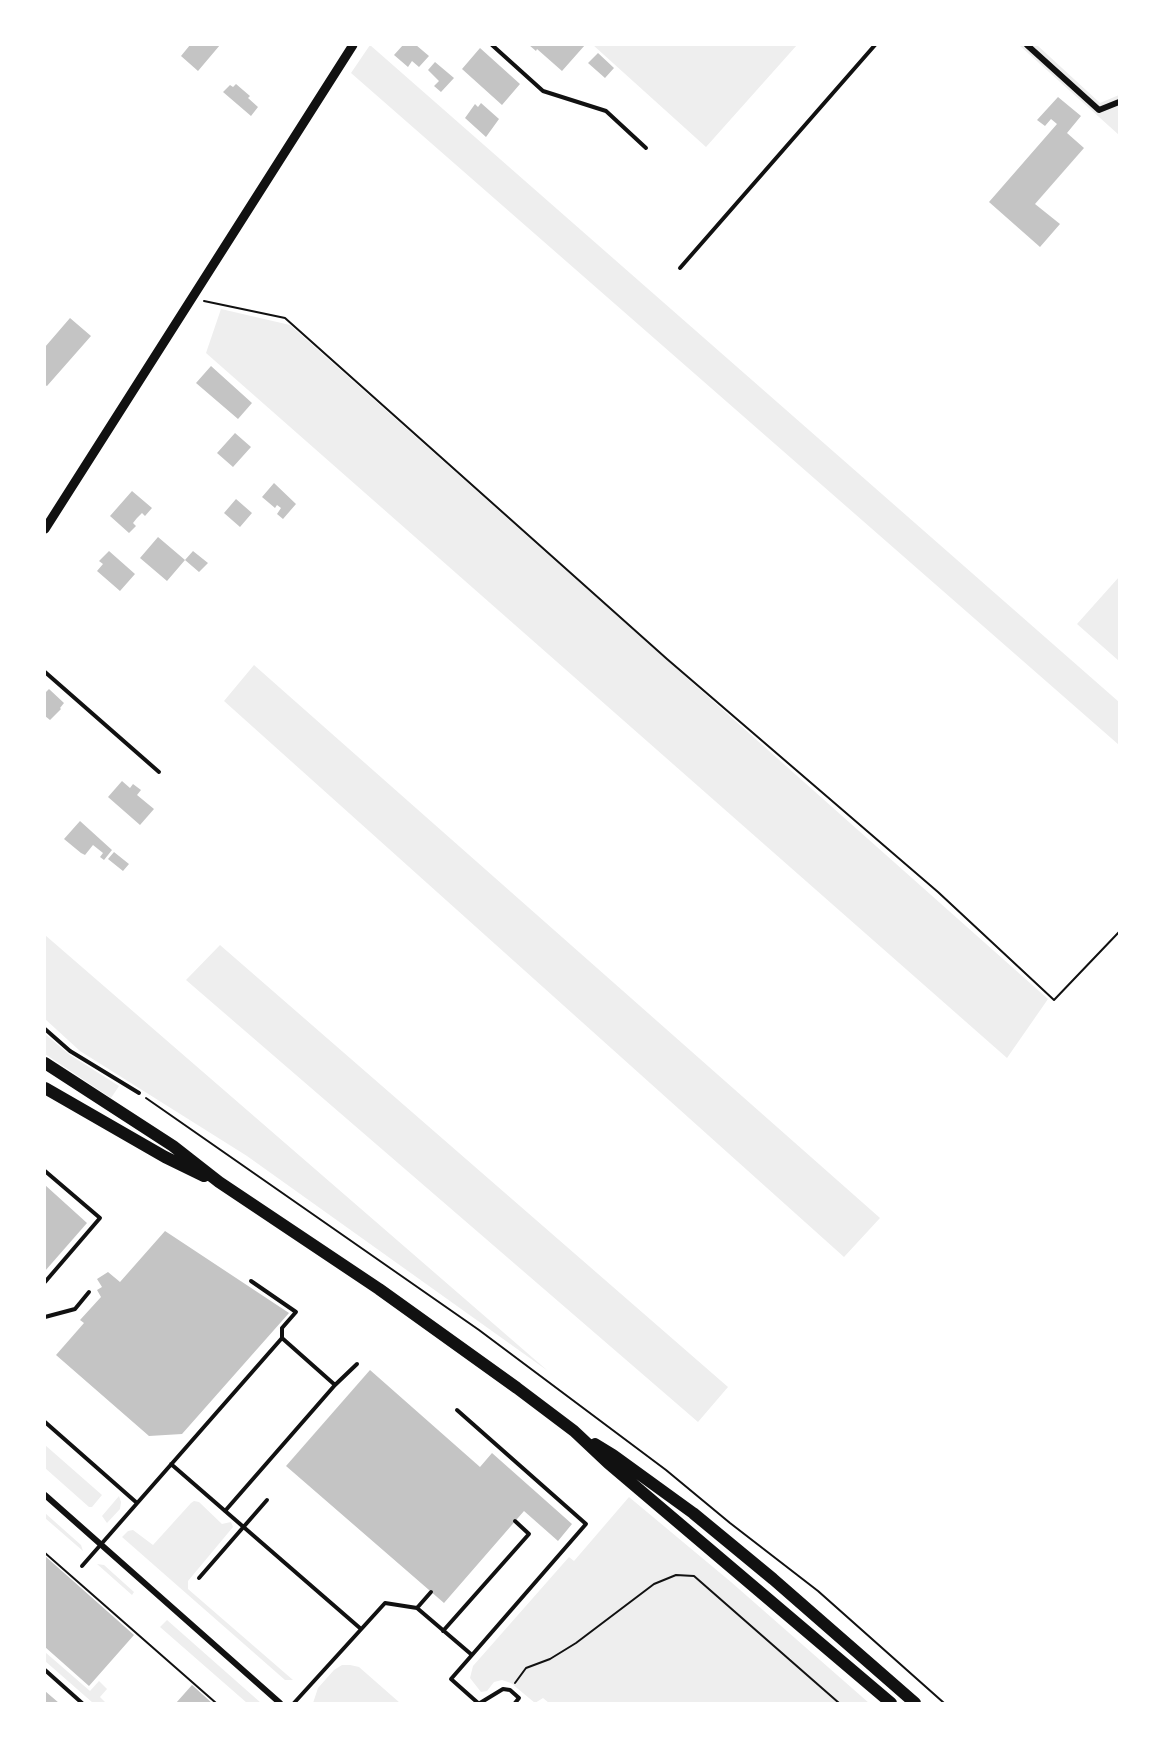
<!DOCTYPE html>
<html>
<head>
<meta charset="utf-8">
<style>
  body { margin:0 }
  #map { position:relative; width:1164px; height:1748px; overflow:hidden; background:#fff; font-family:"Times New Roman",serif }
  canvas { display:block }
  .frame { position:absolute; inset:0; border:46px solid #fff; pointer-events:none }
</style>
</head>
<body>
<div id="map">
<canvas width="1164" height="1748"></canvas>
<div class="frame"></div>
</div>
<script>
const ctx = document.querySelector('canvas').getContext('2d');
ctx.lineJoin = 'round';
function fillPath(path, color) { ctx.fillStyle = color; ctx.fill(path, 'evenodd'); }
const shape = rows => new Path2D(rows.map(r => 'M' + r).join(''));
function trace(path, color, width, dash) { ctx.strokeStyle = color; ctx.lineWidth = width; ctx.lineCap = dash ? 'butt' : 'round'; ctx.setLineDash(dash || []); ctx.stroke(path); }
fillPath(shape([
  [370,45,1119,702,1119,745,351,73],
  [593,45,797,45,706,147],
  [1019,45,1037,45,1100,103,1119,95,1119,135],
  [221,309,290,325,1048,999,1007,1058,206,353],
  [1119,577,1119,661,1077,624],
  [254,665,880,1218,844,1257,224,701],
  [45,935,548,1371,247,1156,80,1051,45,1019],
  [220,945,728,1387,698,1422,186,980],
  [45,1034,70,1055,119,1086,111,1098,45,1054],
  [45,1445,102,1495,92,1507,89,1507,45,1468],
  [119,1496,121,1502,120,1509,107,1523,102,1516],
  [629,1497,731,1582,869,1703,549,1703,543,1698,535,1703,511,1683,502,1680,494,1682,487,1691,481,1692,470,1678,473,1666,569,1557,574,1561],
  [194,1501,199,1502,222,1524,231,1522,233,1527,188,1581,188,1589,293,1680,285,1680,122,1537,128,1531,133,1530,153,1545,191,1503],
  [45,1513,81,1545,83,1551,45,1518],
  [97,1564,104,1565,134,1592,132,1595],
  [167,1620,261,1703,247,1703,160,1627],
  [45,1652,90,1691,99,1681,107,1689,100,1697,106,1703,93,1703,45,1661],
  [342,1665,350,1665,359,1667,400,1703,313,1703,318,1688,334,1670]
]), '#eee');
fillPath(shape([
  [190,45,220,45,198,71,181,56],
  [403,45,416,45,429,56,419,67,412,61,408,67,394,55],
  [529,45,585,45,562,71,537,49,536,51],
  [480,48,520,84,502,105,462,69],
  [598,53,614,68,605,78,588,63],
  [435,62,454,78,441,92,434,86,439,81,428,70],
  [236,84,250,96,248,98,258,107,251,116,223,92,230,85,233,87],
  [1058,97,1081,116,1067,133,1084,148,1035,204,1060,224,1040,247,989,202,1057,124,1051,119,1045,126,1037,120],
  [481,103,499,119,486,137,465,118,475,104,478,107],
  [70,318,91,336,47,386,45,385,45,347],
  [211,366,252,403,238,419,196,383],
  [235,433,251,447,233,467,217,453],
  [274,483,296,504,283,519,277,514,281,508,277,505,275,508,262,497],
  [132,491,152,508,145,516,142,513,137,518,133,523,136,526,129,533,110,516],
  [236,499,252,513,240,527,224,513],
  [158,537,185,560,193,551,208,563,199,572,185,560,167,581,140,558],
  [109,551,135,574,120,591,97,571,103,564,99,561],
  [49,689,64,703,60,708,61,709,50,720,45,716,45,693],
  [122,781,130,788,133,784,141,790,137,795,154,809,140,825,108,797],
  [80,821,112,850,104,860,100,857,103,853,93,845,85,855,81,853,64,839],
  [114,852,129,864,123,871,108,859],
  [45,1185,87,1223,45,1271],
  [165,1231,289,1313,182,1434,149,1436,56,1355,84,1323,80,1320,101,1297,97,1290,102,1287,97,1279,108,1272,120,1282],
  [370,1370,480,1467,492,1453,572,1524,558,1541,524,1511,444,1603,286,1466],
  [45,1556,134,1635,89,1686,45,1647],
  [192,1685,212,1703,176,1703],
  [45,1691,59,1703,45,1703]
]), '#c4c4c4');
trace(shape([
  [204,301,285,318,667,659,938,892,1054,1000,1119,932],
  [146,1098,479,1330,666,1470,730,1523,818,1591,944,1703],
  [45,1553,216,1703],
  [515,1683,526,1668,550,1659,576,1643,654,1584,676,1575,694,1576,839,1703]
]), '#111', 2);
trace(shape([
  [492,45,543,91,606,111,646,148],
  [680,268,875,45],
  [45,672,159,772],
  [45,1029,70,1051,139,1093],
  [45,1171,100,1218,45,1282],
  [45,1317,75,1309,89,1292],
  [282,1338,335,1385],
  [457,1410,586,1524,472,1655],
  [45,1422,137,1503],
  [171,1464,361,1629],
  [225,1511,335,1385,357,1364],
  [82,1566,282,1338,282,1328,296,1312,251,1281],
  [199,1578,267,1500],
  [417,1608,431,1592],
  [443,1631,529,1534,515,1521],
  [45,1670,82,1703],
  [294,1703,385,1603,417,1608,472,1655,451,1679,478,1703],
  [480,1703,503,1689,510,1690,519,1698,515,1703]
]), '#111', 4);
trace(shape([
  [1027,45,1099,110,1119,102],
  [45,1495,280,1703]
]), '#111', 6);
trace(shape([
  [45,529,353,45]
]), '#111', 9);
trace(shape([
  [45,1063,173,1146,219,1182,379,1289,517,1388,574,1431,608,1463,891,1703],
  [45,1088,165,1157,204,1176],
  [595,1444,613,1455,693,1513,773,1579,915,1703]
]), '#111', 12);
</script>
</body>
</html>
